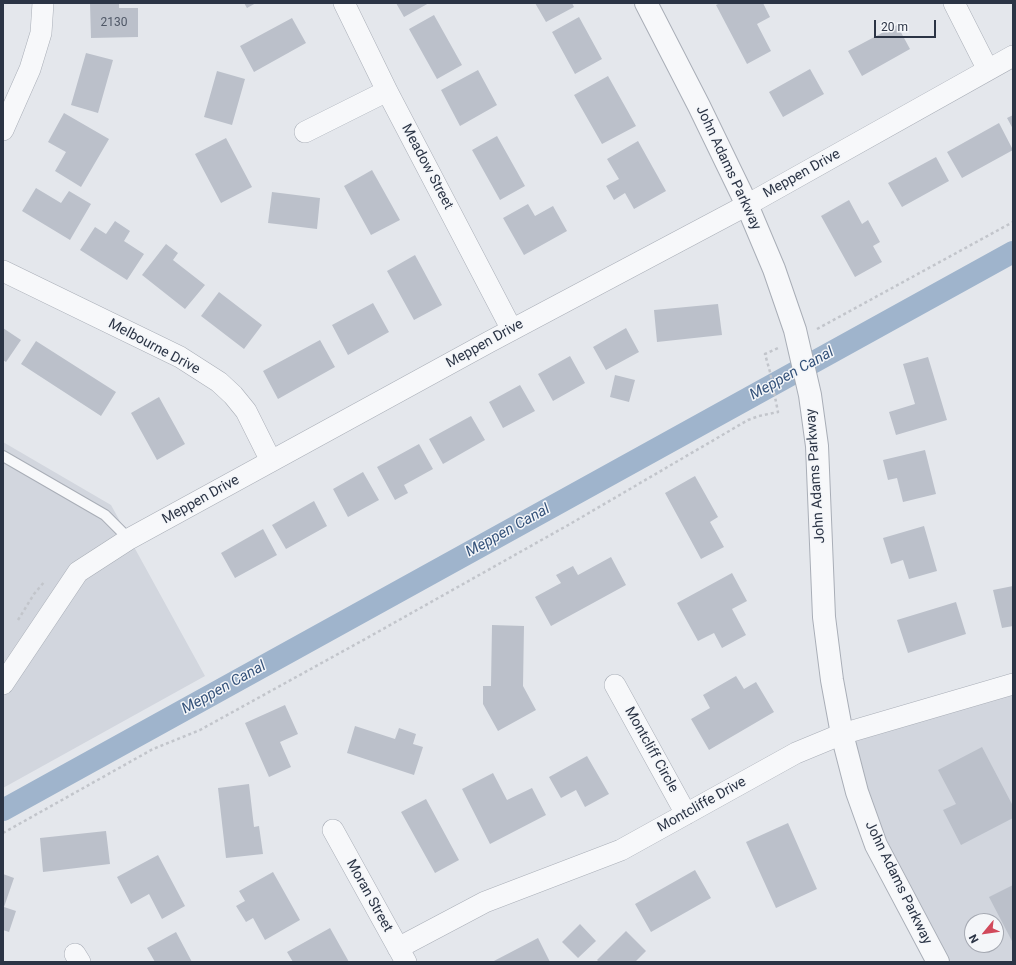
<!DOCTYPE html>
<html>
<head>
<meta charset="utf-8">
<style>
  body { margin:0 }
  #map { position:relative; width:1016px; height:965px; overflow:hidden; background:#e4e7ec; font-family:Roboto,sans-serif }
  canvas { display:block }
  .frame { position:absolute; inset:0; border:4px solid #2b3445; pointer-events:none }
  .north { position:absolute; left:964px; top:913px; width:40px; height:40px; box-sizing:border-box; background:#f4f6f9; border:1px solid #a4a8b1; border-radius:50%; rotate:241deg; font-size:11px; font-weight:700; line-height:16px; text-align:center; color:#2b3445 }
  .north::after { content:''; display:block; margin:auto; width:14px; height:18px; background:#d1495b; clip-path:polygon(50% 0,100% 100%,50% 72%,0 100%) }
  .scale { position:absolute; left:874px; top:20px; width:62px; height:18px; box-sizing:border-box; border:2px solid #2b3445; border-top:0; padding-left:5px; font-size:12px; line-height:14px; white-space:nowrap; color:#2b3445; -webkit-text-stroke:3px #f4f6f9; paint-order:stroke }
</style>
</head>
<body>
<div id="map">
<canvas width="1016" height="965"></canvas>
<div class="frame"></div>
<div class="north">N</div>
<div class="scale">20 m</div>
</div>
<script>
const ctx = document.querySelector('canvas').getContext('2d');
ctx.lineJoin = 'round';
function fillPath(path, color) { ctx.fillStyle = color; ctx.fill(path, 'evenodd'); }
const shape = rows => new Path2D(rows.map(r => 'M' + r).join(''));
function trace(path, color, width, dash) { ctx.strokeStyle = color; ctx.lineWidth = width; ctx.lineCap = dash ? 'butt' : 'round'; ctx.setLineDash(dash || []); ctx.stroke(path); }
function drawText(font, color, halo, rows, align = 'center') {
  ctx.font = font + ' Roboto,sans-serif'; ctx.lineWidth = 3; ctx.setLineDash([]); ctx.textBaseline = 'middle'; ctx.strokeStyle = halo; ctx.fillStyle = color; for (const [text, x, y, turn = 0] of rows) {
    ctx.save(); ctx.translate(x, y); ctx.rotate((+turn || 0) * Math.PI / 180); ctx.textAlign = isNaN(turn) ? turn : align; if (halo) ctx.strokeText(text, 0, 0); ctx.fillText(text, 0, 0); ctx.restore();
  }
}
fillPath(shape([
  [3,442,111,505,205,676,3,788],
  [1013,684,1013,962,938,962,876,845,842,734],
  [972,921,996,921,996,945,972,945]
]), '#d2d6de');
trace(shape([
  [3,810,1013,252]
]), '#9fb4cc', 22);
fillPath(shape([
  [90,3,119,3,119,8,138,8,138,37,91,38],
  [244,3,256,3,247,8],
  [396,3,429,3,404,17],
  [535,3,572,3,574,7,546,22],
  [720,3,763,3,770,17,757,24,771,51,747,64,716,5],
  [434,15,462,65,437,79,409,29],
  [579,17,602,59,575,74,552,32],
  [292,18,306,43,254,72,240,46],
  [897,25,910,49,862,76,848,51],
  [86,53,113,60,98,113,71,105],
  [810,69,824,94,783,117,769,92],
  [478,70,497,105,460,126,441,90],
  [217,71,245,79,232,125,204,117],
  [608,76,636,126,602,144,574,95],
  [64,113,109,139,81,187,55,171,66,152,48,142],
  [1013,115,1013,129,1007,118],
  [999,123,1013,150,962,178,947,152],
  [497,136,525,186,500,200,472,150],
  [226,138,252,187,221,203,195,154],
  [638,141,666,191,634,209,625,193,614,200,606,186,619,179,607,159],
  [936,157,949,181,902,207,888,183],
  [372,170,400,220,371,235,344,186],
  [36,188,61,203,69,191,91,204,70,240,22,211],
  [272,192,320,198,317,229,268,223],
  [849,200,862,224,868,220,880,242,873,246,882,262,855,277,821,216],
  [528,204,535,216,553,206,567,231,524,255,503,218],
  [115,221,130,231,124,241,144,254,127,280,80,250,95,227,106,234],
  [166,244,178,253,173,260,205,285,185,309,142,275],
  [415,255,442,305,414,320,387,271],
  [219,292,262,325,244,349,201,316],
  [373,303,389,332,348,355,332,325],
  [718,304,722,335,657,342,654,310],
  [3,328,21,340,6,362,3,360],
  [626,328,639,352,606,370,593,347],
  [320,340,335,367,278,399,263,371],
  [36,341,116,392,101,416,21,364],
  [570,356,585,383,553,401,538,374],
  [928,357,947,420,896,435,889,412,915,404,903,364],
  [615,375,635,380,629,402,610,397],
  [520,385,535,411,503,428,489,402],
  [159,397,185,444,157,460,131,413],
  [471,416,485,440,443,464,429,439],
  [419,444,433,469,404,485,408,493,395,500,377,467],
  [925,450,936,494,903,502,897,478,888,480,883,460],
  [363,472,379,500,348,517,333,489],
  [695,476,718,517,710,522,724,547,701,559,665,493],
  [314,501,327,526,286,549,272,525],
  [924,526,937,571,909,579,903,560,891,564,883,538],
  [263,529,277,555,235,578,221,553],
  [611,557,626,585,551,626,535,597,561,583,556,575,573,566,578,575],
  [732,573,747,601,732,609,746,635,722,648,714,633,698,641,677,603],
  [1013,586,1013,626,1002,628,993,590],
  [956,602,966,634,908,653,897,620],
  [492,625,524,626,523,686,536,710,498,731,483,704,483,686,491,686],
  [736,676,744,689,756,682,774,712,709,750,691,719,710,708,703,695],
  [285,705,298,734,280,742,291,767,269,777,245,723],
  [355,726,395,739,399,728,416,734,413,744,423,747,414,775,347,753],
  [982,747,1013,806,1013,818,961,845,943,810,956,804,938,770],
  [587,756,609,794,585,807,576,790,561,798,549,777],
  [493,773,507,800,532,788,546,815,490,844,462,789],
  [249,784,254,827,259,826,263,854,226,858,218,788],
  [426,799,459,860,435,873,401,812],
  [788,823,817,889,776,908,746,842],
  [106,831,110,864,43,872,40,838],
  [158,855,185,906,162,919,149,894,131,904,117,877],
  [695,870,711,898,651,932,635,904],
  [273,872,300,920,265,940,253,918,246,922,236,906,245,901,239,891],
  [3,874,14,878,4,907,16,911,9,932,3,930],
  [1013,885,1013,943,989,897],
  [580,924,596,941,578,958,562,942],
  [330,928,349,962,293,962,287,952],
  [626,931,646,951,635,962,599,962,597,960],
  [176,932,192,962,155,962,147,948],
  [538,938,550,962,492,962]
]), '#bbc0ca');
const service = shape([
  [3,456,105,515,129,539]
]);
const minor = shape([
  [344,3,387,91,512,330],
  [954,3,988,70],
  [3,130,30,69,41,33,43,3],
  [305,132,387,91],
  [3,271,180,357,219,382,233,395,246,411,271,461],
  [3,684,78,572,129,539,489,342,747,205,1013,56],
  [615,685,686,814],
  [333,830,406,962],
  [398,948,485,902,621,850,796,753,842,734,1013,684],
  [75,954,80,962]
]);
const tertiary = shape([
  [646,3,699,106,747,205,774,269,795,330,810,395,817,446,824,617,832,680,842,734,857,792,876,845,938,962]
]);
trace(service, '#a9aeb7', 12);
trace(minor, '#a9aeb7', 22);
trace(tertiary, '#a9aeb7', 24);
trace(shape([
  [817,329,1013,222],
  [18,620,34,594,45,581],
  [3,833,153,749,200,730,367,638,570,524,748,420,759,416,778,412,770,372,765,354,778,348]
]), '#c2c5cb', 2.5, [3, 3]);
trace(service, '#f7f8fa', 10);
trace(minor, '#f7f8fa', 21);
trace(tertiary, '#f7f8fa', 22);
drawText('12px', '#4f5766', null, [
  ["2130",114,23]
]);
drawText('14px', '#2b3445', '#f4f6f9', [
  ["Meadow Street",427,167,62],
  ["John Adams Parkway",728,168,65],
  ["Meppen Drive",802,174,-29],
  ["Meppen Drive",485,344,-29],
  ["Melbourne Drive",154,347,28],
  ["John Adams Parkway",816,476,-94],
  ["Meppen Drive",201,500,-29],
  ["Montcliff Circle",651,750,61],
  ["Montcliffe Drive",702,805,-29],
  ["John Adams Parkway",898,883,64],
  ["Moran Street",369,896,61]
]);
drawText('italic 15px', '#34527a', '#f4f6f9', [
  ["Meppen Canal",792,374,-29],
  ["Meppen Canal",508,531,-29],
  ["Meppen Canal",224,688,-29]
]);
</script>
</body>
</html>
